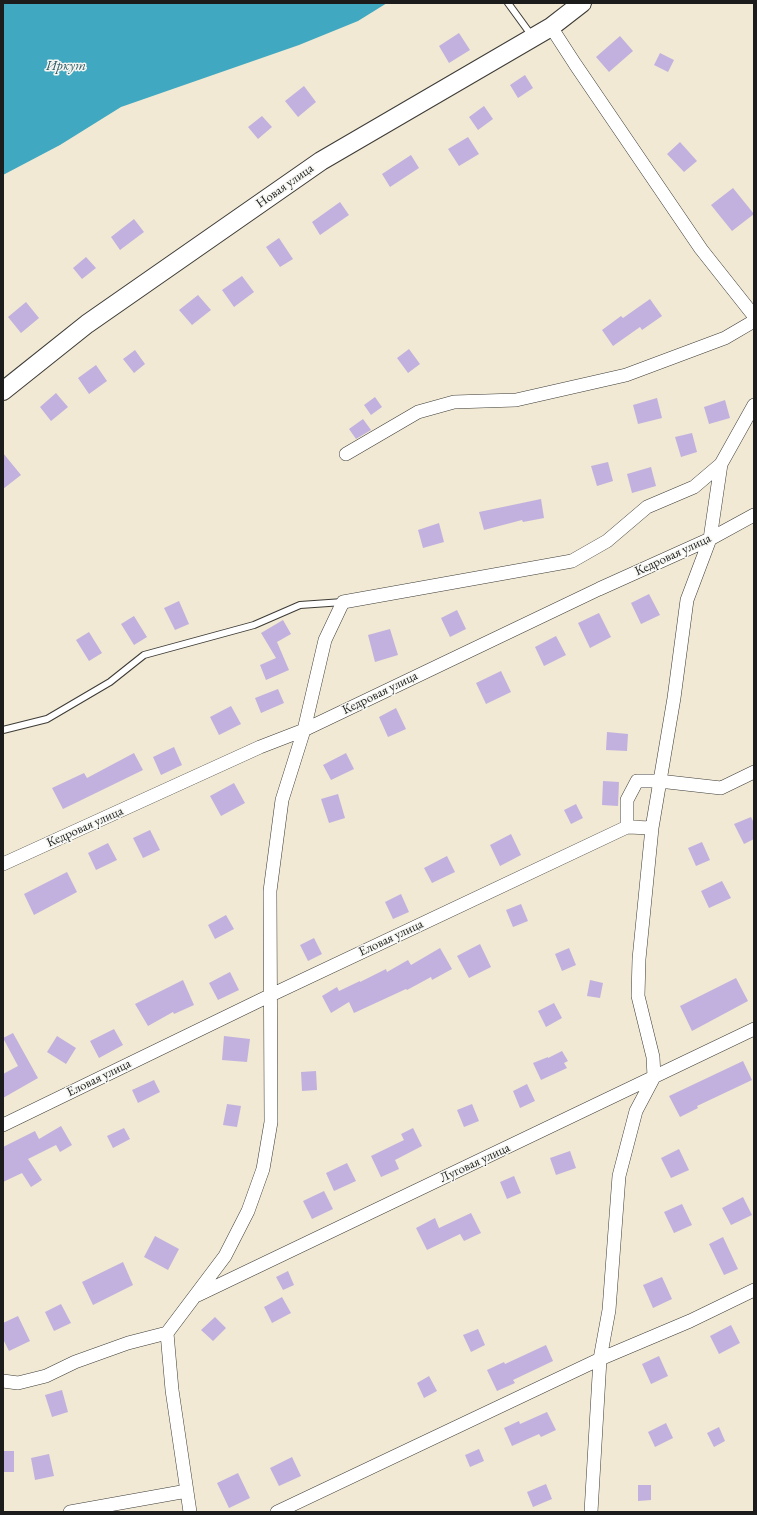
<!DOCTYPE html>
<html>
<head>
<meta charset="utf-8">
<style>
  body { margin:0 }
  #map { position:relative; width:757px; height:1515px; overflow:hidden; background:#f1e9d3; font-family:"EB Garamond",serif }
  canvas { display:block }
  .frame { position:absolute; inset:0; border:4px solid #1c1c1c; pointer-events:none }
</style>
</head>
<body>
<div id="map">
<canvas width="757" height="1515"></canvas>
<div class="frame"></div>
</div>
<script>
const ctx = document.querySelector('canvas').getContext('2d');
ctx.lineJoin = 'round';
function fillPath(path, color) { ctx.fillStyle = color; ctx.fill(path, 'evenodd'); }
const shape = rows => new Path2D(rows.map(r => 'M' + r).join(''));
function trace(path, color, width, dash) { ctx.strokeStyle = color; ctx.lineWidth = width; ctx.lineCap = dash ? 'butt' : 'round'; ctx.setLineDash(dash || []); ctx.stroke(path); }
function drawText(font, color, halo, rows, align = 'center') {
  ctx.font = font + ' "EB Garamond",serif'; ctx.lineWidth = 3; ctx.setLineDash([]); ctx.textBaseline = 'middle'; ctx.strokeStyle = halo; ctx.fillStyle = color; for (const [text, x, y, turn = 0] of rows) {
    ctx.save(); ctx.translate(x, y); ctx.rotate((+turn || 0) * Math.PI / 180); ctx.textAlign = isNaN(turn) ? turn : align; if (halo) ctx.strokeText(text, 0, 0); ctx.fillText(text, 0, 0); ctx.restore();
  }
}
fillPath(shape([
  [3,3,387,3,358,21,299,45,121,107,60,145,3,175]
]), '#41a8c1');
fillPath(shape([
  [459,33,470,50,449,63,439,46],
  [620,36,633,51,609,72,596,57],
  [660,53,674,60,668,72,654,65],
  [525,75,533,88,518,98,510,85],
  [304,86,316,102,298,117,285,101],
  [484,106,493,119,478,130,469,117],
  [262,116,272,127,258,139,248,127],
  [468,137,479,154,459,166,448,149],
  [680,142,697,161,684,172,667,154],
  [411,155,419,168,390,187,382,174],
  [733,188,754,214,732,231,711,205],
  [340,202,349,215,320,235,312,222],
  [134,219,144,232,120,250,111,237],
  [279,238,293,259,280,267,266,247],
  [86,257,96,268,82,279,73,268],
  [242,276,254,292,234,307,222,290],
  [198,295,211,310,192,325,179,310],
  [650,299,662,316,642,330,640,327,613,346,602,330,621,316,623,318],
  [26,302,39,318,21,333,8,317],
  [409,349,420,364,408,373,397,358],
  [135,350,145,364,134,373,123,359],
  [96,365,107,381,89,394,78,378],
  [56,393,68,407,51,421,40,407],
  [375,397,382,407,371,415,364,405],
  [657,398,662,418,638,424,633,405],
  [725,400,730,418,709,424,704,407],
  [363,419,371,430,356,439,349,429],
  [692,433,697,452,681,457,675,437],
  [3,453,21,475,3,489],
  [608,462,613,481,597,486,591,466],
  [651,467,656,486,632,493,627,474],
  [541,499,544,518,523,522,522,520,484,530,479,512],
  [439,523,444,542,423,548,418,530],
  [649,594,660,615,641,624,631,603],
  [179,601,189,624,175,630,164,608],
  [457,610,466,629,450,637,441,618],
  [599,613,611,637,590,648,578,623],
  [134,616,147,637,134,645,121,624],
  [283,620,291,634,277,642,289,670,266,680,260,665,276,658,261,633],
  [390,629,398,655,375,662,368,635],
  [89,632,102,653,89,661,76,640],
  [556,636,566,655,544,666,535,647],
  [501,671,511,692,486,704,476,683],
  [278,689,284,703,261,713,255,698],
  [231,706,241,724,219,735,210,717],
  [396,708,406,729,388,737,379,717],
  [607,732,628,734,627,751,606,750],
  [174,747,182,765,161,775,153,757],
  [134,753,143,770,63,809,52,788,84,773,87,778],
  [346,753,354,769,331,780,323,765],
  [603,781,619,782,618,806,602,805],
  [234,783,245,803,221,816,210,796],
  [338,794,345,818,329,823,321,799],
  [576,804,583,818,571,824,564,810],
  [751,817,754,823,754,839,744,844,734,824],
  [150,830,160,850,143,858,133,838],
  [511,834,521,855,500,866,490,845],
  [702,842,710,860,696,866,688,848],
  [108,843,117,860,96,870,88,853],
  [447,856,455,872,432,883,424,868],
  [67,872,77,892,34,915,24,894],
  [722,881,731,898,709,908,701,891],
  [401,894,409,912,393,919,385,902],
  [521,904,528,921,513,927,506,910],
  [226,915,234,929,215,939,208,925],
  [314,938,322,954,308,961,300,945],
  [480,944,491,967,469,978,457,956],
  [440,948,452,969,432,980,431,977,407,990,406,989,354,1013,349,1002,331,1013,322,996,337,987,339,991,360,981,360,982,386,969,387,972,408,960,411,965],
  [569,948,576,965,562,971,555,954],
  [230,972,239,990,218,1000,209,983],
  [736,978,748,1001,692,1031,680,1006],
  [183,980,194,1005,174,1014,173,1012,148,1026,135,1004],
  [590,980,603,983,600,998,587,996],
  [554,1003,562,1018,546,1027,538,1011],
  [114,1029,123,1045,99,1058,90,1041],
  [13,1033,38,1078,3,1098,3,1074,18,1066,3,1038],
  [57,1036,76,1048,66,1064,47,1052],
  [224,1036,250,1039,247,1062,222,1060],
  [562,1051,568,1061,564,1063,567,1068,541,1080,533,1063,548,1057,548,1058],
  [743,1061,752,1080,697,1106,698,1108,680,1117,669,1096],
  [316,1071,317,1090,302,1091,301,1072],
  [154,1080,160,1092,138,1103,132,1090],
  [527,1084,535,1101,520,1108,513,1091],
  [227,1104,241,1106,237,1127,223,1125],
  [472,1104,479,1121,464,1127,457,1110],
  [61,1126,72,1145,60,1152,56,1145,28,1159,42,1180,31,1187,22,1173,3,1182,3,1147,35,1131,39,1139],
  [124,1128,130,1139,113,1148,107,1136],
  [413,1128,422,1146,395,1160,399,1169,381,1177,371,1156,404,1140,401,1134],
  [679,1149,689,1170,671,1178,661,1158],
  [570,1151,576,1168,556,1175,550,1158],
  [347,1163,356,1181,334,1191,326,1173],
  [514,1176,521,1193,507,1199,500,1182],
  [324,1191,333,1209,312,1219,303,1201],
  [743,1197,752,1215,731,1225,722,1208],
  [682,1204,692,1225,674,1233,664,1212],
  [471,1213,481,1233,464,1241,460,1234,427,1250,416,1228,435,1218,439,1228],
  [155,1236,179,1249,168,1270,144,1257],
  [723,1237,738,1269,724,1275,709,1244],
  [123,1262,133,1285,93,1305,82,1282],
  [288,1271,294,1285,283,1290,276,1277],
  [662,1277,672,1299,653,1308,643,1285],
  [282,1297,291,1313,272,1323,264,1307],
  [61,1304,71,1323,54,1331,45,1312],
  [18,1316,30,1341,9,1351,3,1339,3,1323],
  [215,1317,226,1328,213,1341,201,1330],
  [731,1325,740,1343,719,1354,710,1336],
  [478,1329,485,1345,471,1352,463,1335],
  [546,1345,553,1361,513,1380,515,1383,497,1391,487,1370,504,1362,505,1364],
  [659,1356,668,1376,651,1384,642,1364],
  [429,1376,437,1391,424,1398,417,1383],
  [62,1390,68,1412,52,1417,45,1395],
  [547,1412,556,1430,541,1437,539,1434,512,1446,504,1428,519,1421,520,1424],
  [666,1423,673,1438,655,1447,648,1432],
  [719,1427,725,1441,714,1447,707,1433],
  [479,1449,484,1461,470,1467,465,1455],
  [3,1451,14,1451,14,1472,3,1472],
  [49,1454,54,1476,35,1480,31,1458],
  [292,1457,301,1476,279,1486,270,1468],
  [238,1473,250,1498,229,1508,217,1483],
  [546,1484,552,1499,533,1507,527,1492],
  [638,1485,651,1485,651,1500,638,1501]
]), '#c2b1de');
const lane = shape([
  [508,3,532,36],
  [3,730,47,719,110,682,144,655,254,625,300,605,343,602]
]);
const street = shape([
  [551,27,575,64,701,249,754,316],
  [346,454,418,412,454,402,516,400,626,375,725,338,754,321],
  [627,827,652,828],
  [3,864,260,747,304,730,599,589,710,539,754,515],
  [3,1125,271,995,627,827,627,800,637,781,659,781,721,788,754,772],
  [198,1295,754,1029],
  [167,1333,172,1390,190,1512],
  [3,1381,18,1383,46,1376,75,1362,128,1343,167,1333,225,1256,248,1211,263,1169,271,1122,270,891,282,800,304,730,325,640,343,602,572,561,607,541,647,507,694,487,721,464,754,405],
  [70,1512,187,1491],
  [277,1512,600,1359,690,1321,754,1290],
  [591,1512,600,1359,609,1310,619,1176,636,1111,654,1077,653,1057,638,996,639,959,652,828,674,698,687,600,710,539,721,464]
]);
const secondary = shape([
  [3,391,87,324,321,161,551,27,582,3]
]);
trace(lane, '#3c3b37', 8);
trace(street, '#3c3b37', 14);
trace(secondary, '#3c3b37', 20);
trace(lane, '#fff', 6);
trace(street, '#fff', 13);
trace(secondary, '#fff', 18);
drawText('13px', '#1c1c1c', '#f6f6f2', [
  ["Новая улица",285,186,-35],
  ["Кедровая улица",673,555,-25],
  ["Кедровая улица",380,693,-26],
  ["Кедровая улица",85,827,-24],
  ["Еловая улица",391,938,-25],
  ["Еловая улица",99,1078,-26],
  ["Луговая улица",475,1163,-25]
]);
drawText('italic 14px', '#2d5b66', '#f6f6f2', [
  ["Иркут",66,66]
]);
</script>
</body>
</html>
